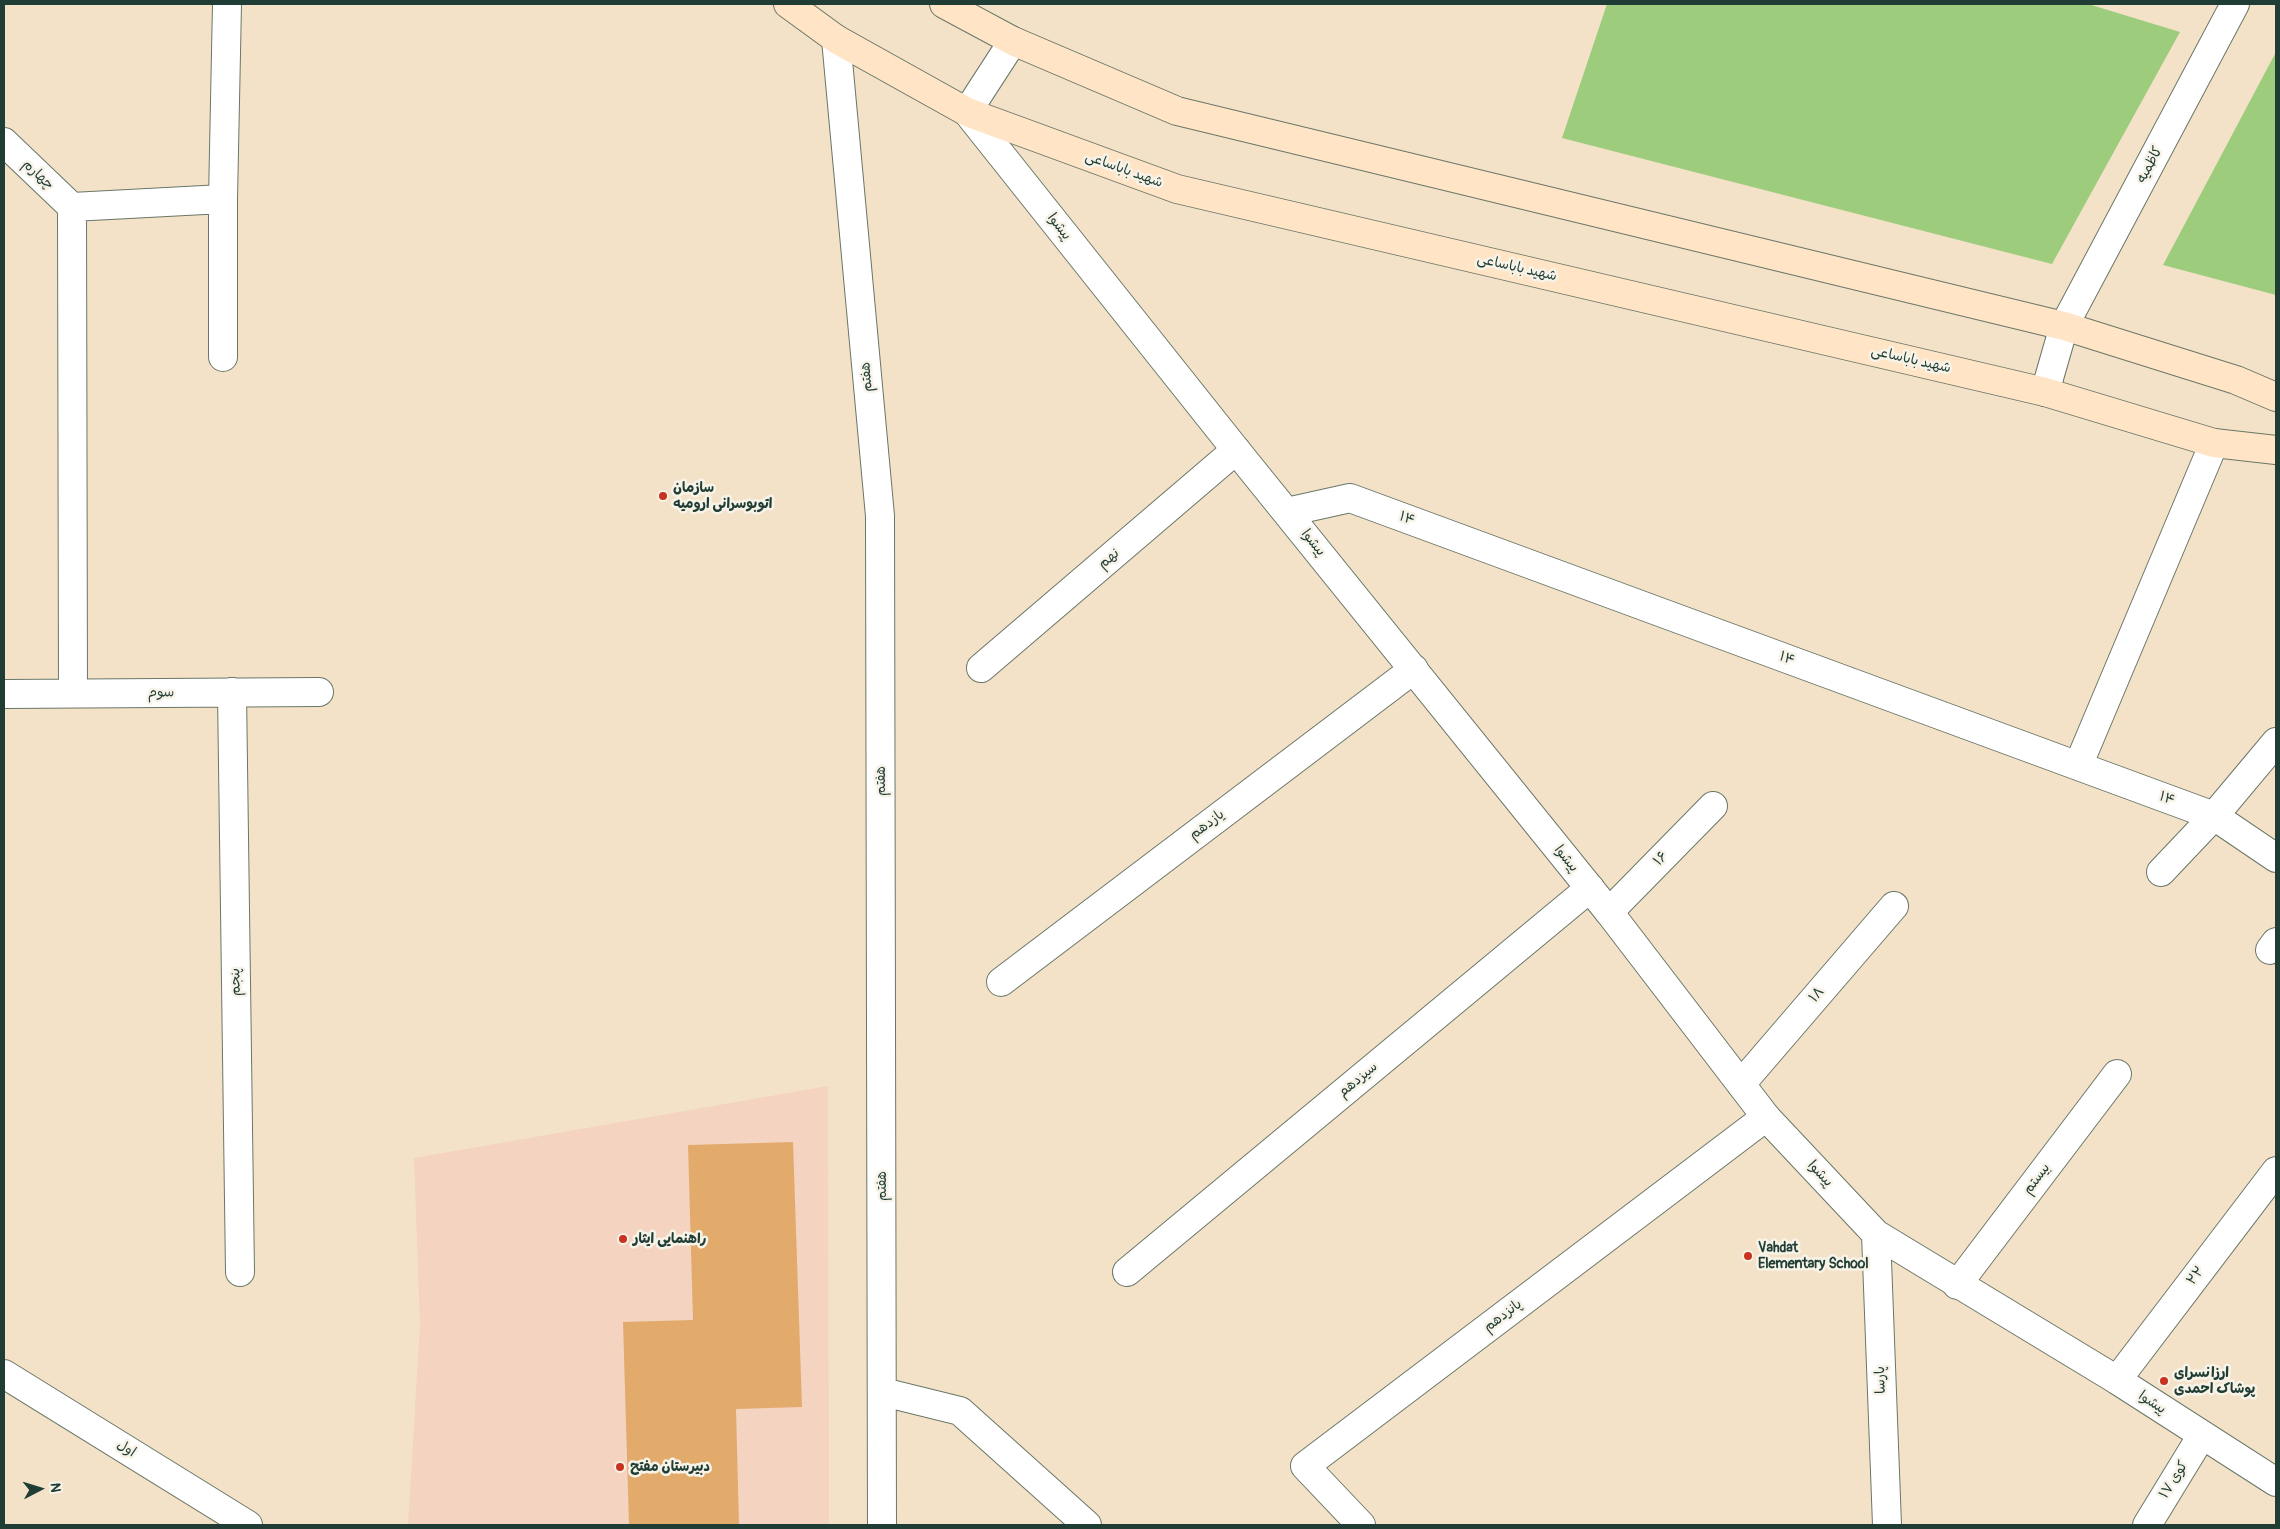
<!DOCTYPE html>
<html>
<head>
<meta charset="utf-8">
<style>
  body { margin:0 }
  #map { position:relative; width:2280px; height:1529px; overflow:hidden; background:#f4e2c8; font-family:Pangolin,sans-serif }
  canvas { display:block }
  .frame { position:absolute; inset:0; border:5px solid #1f3d34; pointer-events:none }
  .north { position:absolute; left:15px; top:1464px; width:50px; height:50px; -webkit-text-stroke:4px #f7f3e8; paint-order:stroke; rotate:85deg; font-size:14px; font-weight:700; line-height:20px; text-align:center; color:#1f3d34 }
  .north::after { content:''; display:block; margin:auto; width:18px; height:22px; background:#1f3d34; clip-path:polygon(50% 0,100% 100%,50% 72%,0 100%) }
</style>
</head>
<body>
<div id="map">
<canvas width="2280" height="1529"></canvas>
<div class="frame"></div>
<div class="north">N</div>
</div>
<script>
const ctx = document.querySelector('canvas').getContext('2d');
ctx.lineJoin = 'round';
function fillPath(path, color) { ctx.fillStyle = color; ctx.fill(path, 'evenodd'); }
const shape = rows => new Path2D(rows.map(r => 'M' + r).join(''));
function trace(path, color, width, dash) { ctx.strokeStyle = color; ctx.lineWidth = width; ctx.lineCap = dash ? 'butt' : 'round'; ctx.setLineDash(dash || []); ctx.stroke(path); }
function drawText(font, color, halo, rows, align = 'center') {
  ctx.font = font + ' Pangolin,"Playpen Sans Arabic",sans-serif'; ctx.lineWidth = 5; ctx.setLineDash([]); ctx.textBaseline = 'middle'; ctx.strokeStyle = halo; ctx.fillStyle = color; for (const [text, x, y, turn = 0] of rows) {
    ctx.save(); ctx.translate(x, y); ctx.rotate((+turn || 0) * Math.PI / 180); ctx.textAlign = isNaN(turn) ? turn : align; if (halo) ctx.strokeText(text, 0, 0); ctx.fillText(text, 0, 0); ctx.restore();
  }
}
fillPath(shape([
  [828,1086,829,1525,408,1525,420,1325,414,1158]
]), '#f4d3c0');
fillPath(shape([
  [1607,4,2088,4,2180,32,2052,264,1562,138],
  [2276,52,2276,295,2163,265]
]), '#9ccc7c');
fillPath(shape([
  [793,1142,802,1407,736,1409,739,1525,629,1525,623,1322,693,1320,688,1145]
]), '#e2ab6b');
const minor = shape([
  [836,39,880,516,882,1525],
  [4,142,72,207],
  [72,207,73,693],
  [72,207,223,199],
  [223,357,223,199,227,4],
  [1287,512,1350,498,2214,816,2276,858],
  [981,668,1236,450],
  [232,692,240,1272],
  [4,694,319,692],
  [2078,766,2214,443],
  [2161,872,2214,816,2276,742],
  [1609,912,1713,806],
  [2270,950,2276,942],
  [1001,982,1414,669],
  [1741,1084,1894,906],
  [1127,1272,1590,888],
  [1957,1285,2117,1074],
  [4,1374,248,1525],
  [2117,1380,2276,1171],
  [883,1392,960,1411,1087,1525],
  [1361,1525,1305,1466,1766,1117],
  [2147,1525,2202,1435]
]);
const tertiary = shape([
  [1013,41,967,112,1236,450,1609,912,1766,1117,1876,1234,2117,1380,2276,1482],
  [2045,392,2064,326,2235,4],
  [1876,1234,1887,1525]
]);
const secondary = shape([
  [788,4,836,39,967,112,1177,189,2045,392,2214,443,2276,450],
  [944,4,1013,41,1177,111,2064,326,2236,380,2276,397]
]);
trace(minor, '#6a7768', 30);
trace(tertiary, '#6a7768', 30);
trace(secondary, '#6a7768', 30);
trace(minor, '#fff', 28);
trace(tertiary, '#fff', 28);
trace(secondary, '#ffe4c6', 28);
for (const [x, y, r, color] of [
  [663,496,5,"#c8321e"],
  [623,1239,5,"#c8321e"],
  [1748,1256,5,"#c8321e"],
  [2164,1381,5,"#c8321e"],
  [620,1467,5,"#c8321e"]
]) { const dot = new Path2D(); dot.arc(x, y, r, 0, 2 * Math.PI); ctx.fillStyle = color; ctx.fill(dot); trace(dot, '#f7f3e8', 2); }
drawText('14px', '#1f3d34', '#f7f3e8', [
  ["کاظمیه",2150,165,-62],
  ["شهید باباساعی",1124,170,20],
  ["چهارم",38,175,43],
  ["پیشوا",1059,227,52],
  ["شهید باباساعی",1517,268,13],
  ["شهید باباساعی",1911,360,13],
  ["هفتم",867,377,-95],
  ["۱۴",1407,519,20],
  ["پیشوا",1313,543,51],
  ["نهم",1109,559,-40],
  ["۱۴",1787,659,20],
  ["سوم",161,693,-1],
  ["هفتم",881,781,-90],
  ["۱۴",2167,799,20],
  ["یازدهم",1207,825,-37],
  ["پیشوا",1566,859,51],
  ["۱۶",1661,859,-46],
  ["پنجم",236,982,-91],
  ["۱۸",1817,995,-49],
  ["سیزدهم",1358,1080,-40],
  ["پیشوا",1820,1174,47],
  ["بیستم",2037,1179,-53],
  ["هفتم",882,1186,-90],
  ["۲۲",2196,1276,-53],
  ["پانزدهم",1503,1316,-37],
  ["پارسا",1881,1380,-92],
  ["پیشوا",2152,1403,33],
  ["اول",126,1449,32],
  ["کوی ۱۷",2174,1480,-58]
]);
drawText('bold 14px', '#1f3d34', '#f7f3e8', [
  ["سازمان",673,488],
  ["اتوبوسرانی ارومیه",673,504],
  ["راهنمایی ایثار",633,1239],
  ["Vahdat",1758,1248],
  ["Elementary School",1758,1264],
  ["ارزانسرای",2174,1373],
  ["پوشاک احمدی",2174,1389],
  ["دبیرستان مفتح",630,1467]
], 'left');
</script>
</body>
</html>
